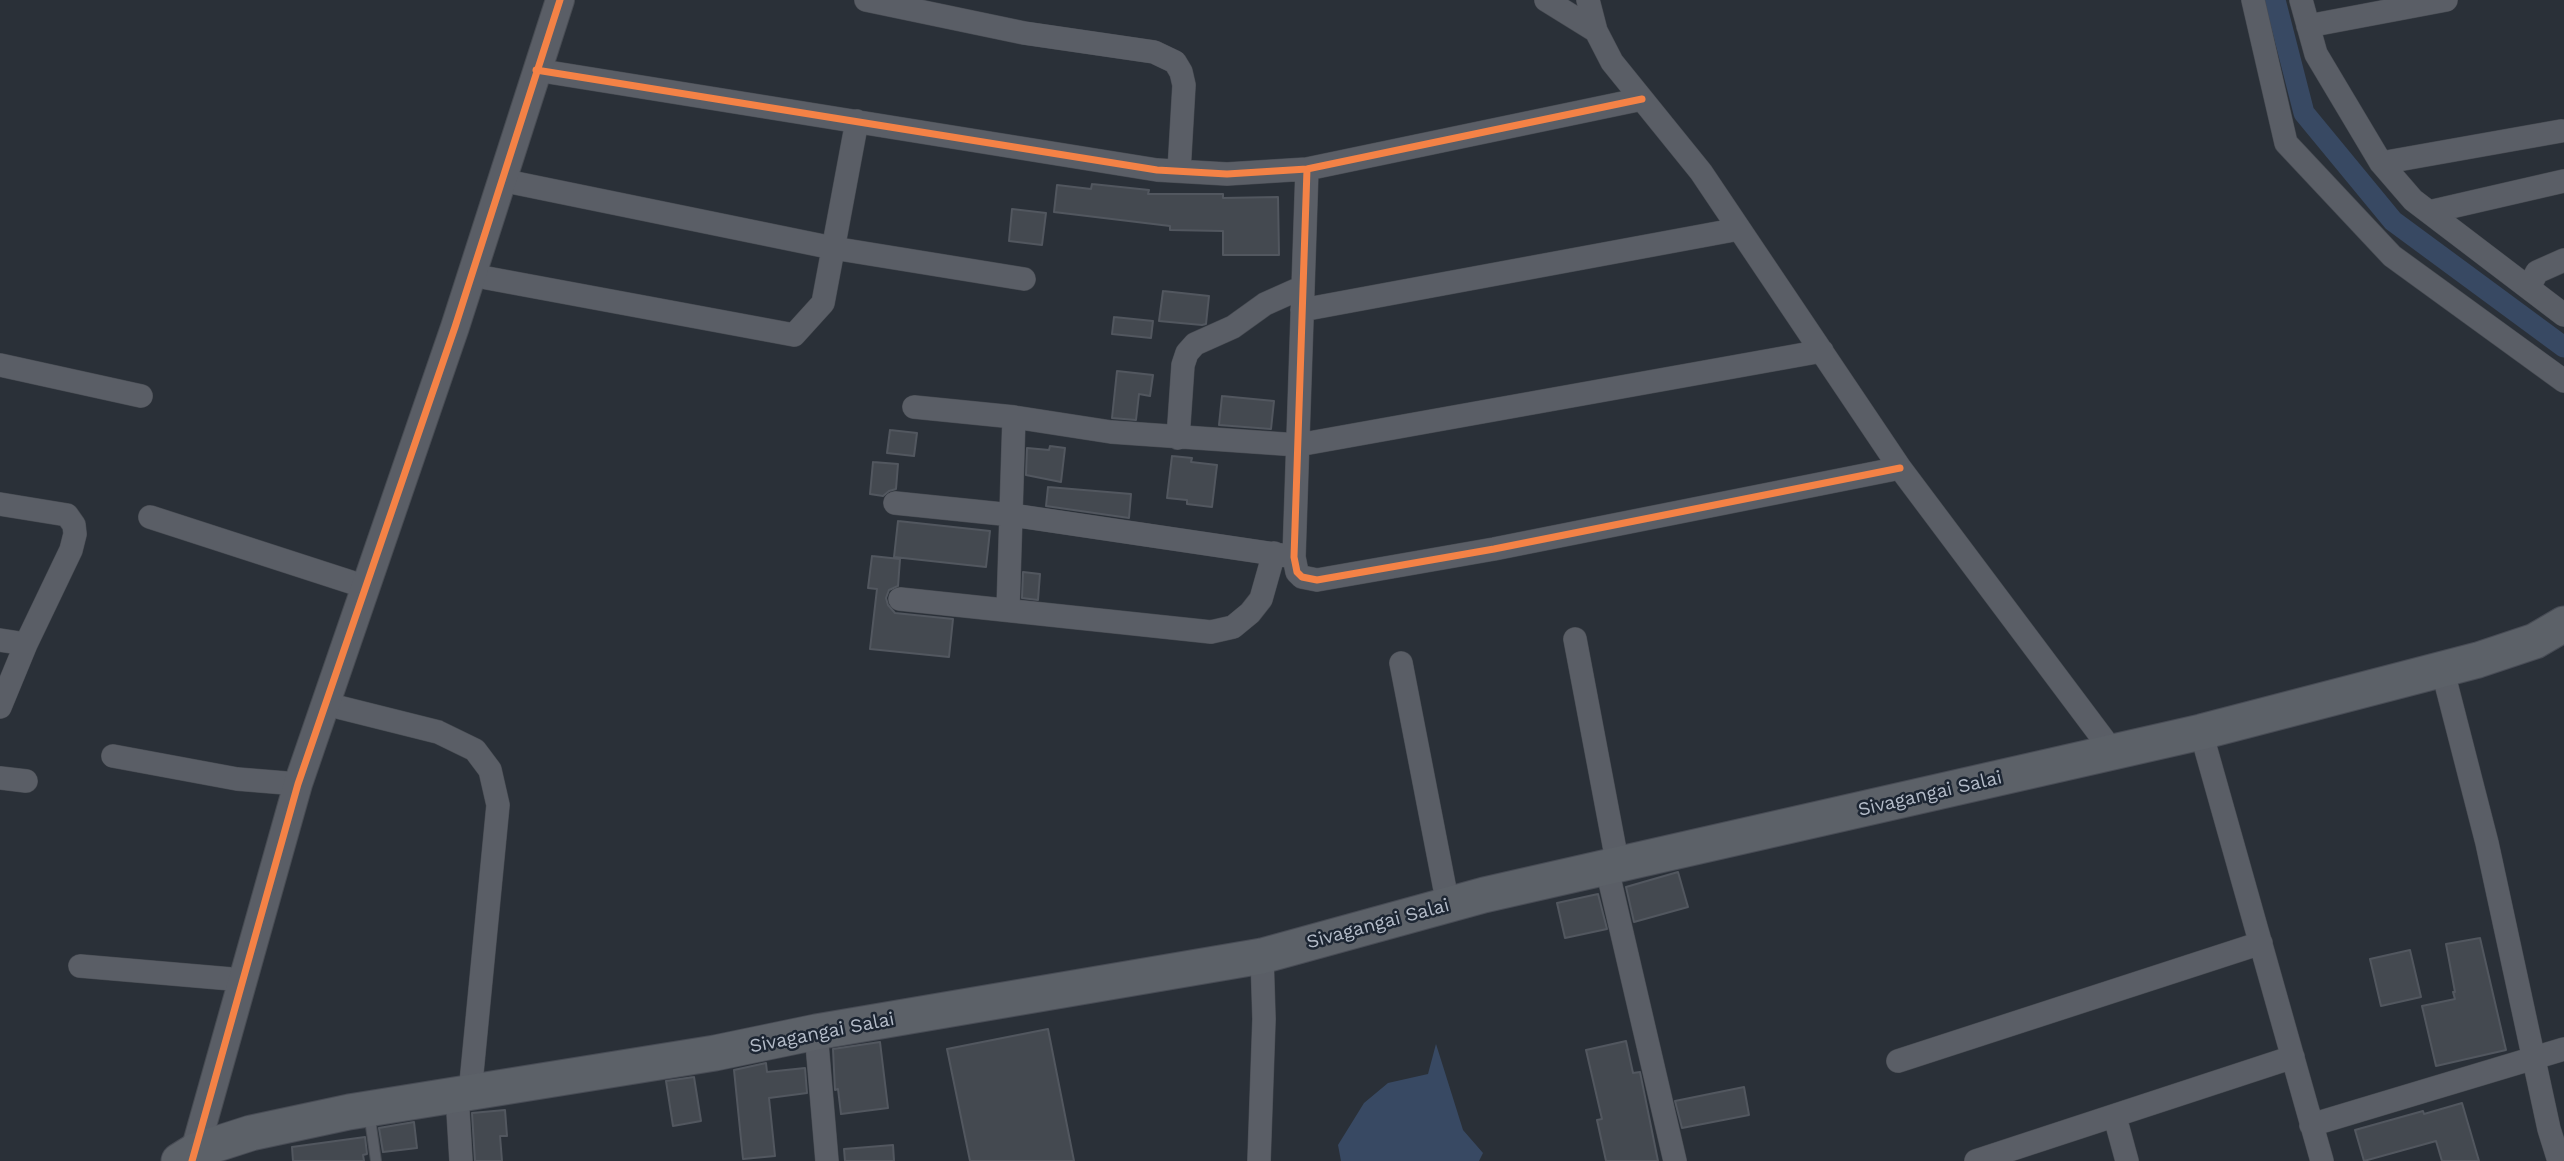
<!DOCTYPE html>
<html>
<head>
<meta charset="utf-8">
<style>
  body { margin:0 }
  canvas { display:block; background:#2a3038 }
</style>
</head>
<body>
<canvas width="2564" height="1161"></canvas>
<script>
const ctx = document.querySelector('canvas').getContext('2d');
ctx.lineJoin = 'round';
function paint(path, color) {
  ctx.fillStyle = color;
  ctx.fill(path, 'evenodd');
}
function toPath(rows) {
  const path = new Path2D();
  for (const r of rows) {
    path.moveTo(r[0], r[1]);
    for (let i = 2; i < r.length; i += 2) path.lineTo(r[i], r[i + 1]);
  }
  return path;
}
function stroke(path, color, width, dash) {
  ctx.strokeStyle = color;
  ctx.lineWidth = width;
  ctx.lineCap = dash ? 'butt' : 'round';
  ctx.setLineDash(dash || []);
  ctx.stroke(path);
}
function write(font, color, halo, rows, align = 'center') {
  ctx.font = font + ' "Work Sans",sans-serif';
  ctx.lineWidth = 5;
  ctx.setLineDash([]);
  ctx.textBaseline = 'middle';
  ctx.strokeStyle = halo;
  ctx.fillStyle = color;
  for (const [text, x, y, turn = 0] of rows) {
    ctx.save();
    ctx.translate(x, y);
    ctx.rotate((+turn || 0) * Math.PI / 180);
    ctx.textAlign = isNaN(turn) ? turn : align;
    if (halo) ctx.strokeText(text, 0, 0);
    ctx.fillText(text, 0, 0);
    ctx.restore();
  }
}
paint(toPath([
  [1436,1044,1463,1130,1483,1153,1479,1161,1341,1161,1338,1145,1364,1103,1388,1083,1428,1074]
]), '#384963');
stroke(toPath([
  [2275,0,2304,113,2393,221,2564,347]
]), '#384963', 21);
const building = toPath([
  [1092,184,1149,190,1148,194,1223,194,1223,198,1278,197,1279,255,1223,255,1223,231,1170,230,1170,226,1054,212,1057,185,1091,189,1092,184],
  [1012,209,1046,213,1042,245,1009,241,1012,209],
  [1163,291,1209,296,1206,324,1202,325,1159,321,1163,291],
  [1114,317,1153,321,1151,338,1112,334,1114,317],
  [1117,371,1153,375,1150,396,1139,394,1136,420,1112,418,1117,371],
  [1222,396,1274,401,1271,429,1219,425,1222,396],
  [890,430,917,433,914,456,887,453,890,430],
  [1050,446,1065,448,1061,482,1026,475,1027,448,1049,450,1050,446],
  [1172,456,1192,458,1191,462,1217,465,1212,507,1187,504,1187,500,1167,498,1172,456],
  [873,462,898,464,896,489,889,491,883,496,870,494,873,462],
  [1048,487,1131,494,1129,518,1046,506,1048,487],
  [898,521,990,531,986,567,894,557,898,521],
  [872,556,900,559,898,586,889,590,886,598,888,605,895,613,953,619,949,657,870,649,877,589,868,588,872,556],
  [1023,572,1040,574,1038,600,1022,598,1023,572],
  [1678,872,1688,907,1634,922,1626,887,1678,872],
  [1598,894,1607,929,1565,938,1557,903,1598,894],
  [2480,938,2506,1050,2436,1066,2422,1006,2455,999,2453,992,2455,992,2446,944,2480,938],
  [2410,950,2421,997,2381,1006,2370,959,2410,950],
  [1048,1029,1074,1161,970,1161,947,1049,1048,1029],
  [1626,1041,1633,1073,1640,1072,1658,1161,1606,1161,1597,1120,1602,1119,1586,1050,1626,1041],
  [880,1042,888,1108,841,1114,838,1089,835,1090,833,1049,880,1042],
  [766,1063,767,1072,805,1068,807,1093,769,1098,775,1156,743,1159,734,1070,766,1063],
  [694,1077,701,1121,673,1126,666,1081,694,1077],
  [1744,1087,1749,1115,1682,1128,1675,1101,1744,1087],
  [2462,1103,2479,1161,2442,1161,2436,1141,2364,1161,2355,1130,2423,1111,2424,1114,2462,1103],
  [505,1110,507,1136,500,1136,502,1161,475,1161,472,1113,505,1110],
  [414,1122,417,1148,383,1152,379,1128,414,1122],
  [365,1137,367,1154,363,1155,364,1161,293,1161,292,1147,365,1137],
  [893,1145,894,1161,845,1161,844,1149,893,1145]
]);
paint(building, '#444950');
stroke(building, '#52575f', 2);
const service = toPath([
  [369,1112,376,1161]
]);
const minor = toPath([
  [866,0,1024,33,1154,52,1175,62,1181,72,1184,85,1179,171],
  [1546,0,1596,31],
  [1588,0,1596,31,1612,62,1701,172,1900,468,2113,752],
  [2253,0,2286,143,2392,256,2564,381],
  [2301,0,2316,54,2381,163,2413,200,2564,315],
  [2308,26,2446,0],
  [536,70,1157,170,1227,174,1307,169,1642,99],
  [2381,163,2561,131],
  [1307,169,1294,557,1297,572,1302,577,1317,580,1494,549,1900,468],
  [501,180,833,248,1024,279],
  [2429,212,2564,181],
  [471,275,794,335,823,303,857,121],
  [2529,287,2537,272,2564,260],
  [1302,310,1739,229],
  [0,365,141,396],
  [914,407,1014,417,1111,432,1298,445,1822,351],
  [1178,438,1183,365,1187,353,1195,344,1233,327,1265,304,1303,287],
  [895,503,1012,515,1288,556],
  [0,504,67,515,74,525,75,534,71,550,26,644,0,640],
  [150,517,366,587],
  [900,599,1211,632,1233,627,1250,613,1261,599,1274,553],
  [1008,610,1014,417],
  [1575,639,1618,866],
  [1401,663,1448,905],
  [2442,668,2487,843,2549,1129,2559,1161],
  [326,704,438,732,475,750,490,770,498,805,470,1093],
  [0,707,26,644],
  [2201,732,2322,1161],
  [113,756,237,779,298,784],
  [0,778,26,781],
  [1607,869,1675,1161],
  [80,966,243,980],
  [816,1032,827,1161],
  [1898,1061,2261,943],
  [457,1095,461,1161],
  [2115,1117,2127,1161],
  [2311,1125,2564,1049],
  [1259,1161,1264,1019,1262,956],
  [1976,1161,2293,1057]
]);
const tertiary = toPath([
  [192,1161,298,784,455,327,560,0]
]);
const primary = toPath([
  [179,1161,195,1151,251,1133,349,1112,715,1053,816,1032,1262,956,1484,895,2201,732,2478,660,2535,641,2564,624]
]);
stroke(service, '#484c53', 12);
stroke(minor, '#484c53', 24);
stroke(tertiary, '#484c53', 30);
stroke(primary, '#484c55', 37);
stroke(service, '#5a5e66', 10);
stroke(minor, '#5a5e66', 23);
stroke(tertiary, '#5a5e66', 28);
stroke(primary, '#5c6168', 35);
stroke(toPath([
  [536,70,1157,170,1227,174,1307,169,1642,99],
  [1307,169,1294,557,1297,572,1302,577,1317,580,1494,549,1900,468],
  [192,1161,298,784,455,327,560,0]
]), '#f48246', 7);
write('19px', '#b4bcc9', '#1d2633', [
  ["Sivagangai Salai",1930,794,-13],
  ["Sivagangai Salai",1378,924,-15],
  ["Sivagangai Salai",822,1033,-11]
]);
</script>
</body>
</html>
